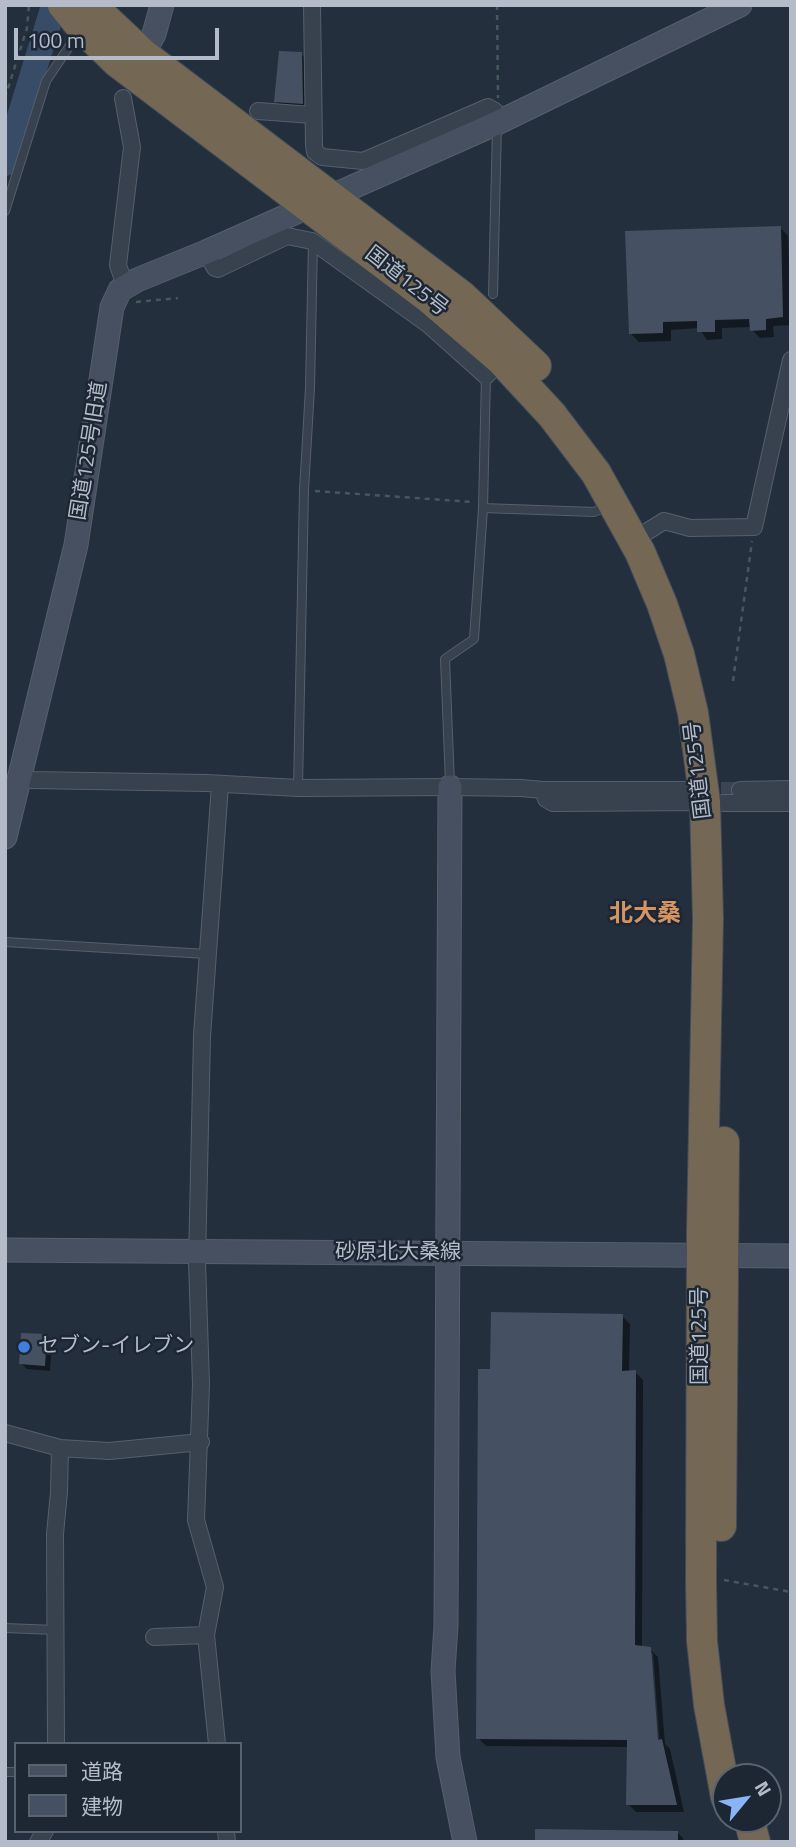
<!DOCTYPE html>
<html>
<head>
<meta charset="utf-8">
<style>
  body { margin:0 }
  #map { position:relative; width:796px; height:1847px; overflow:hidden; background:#242f3e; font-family:"Titillium Web","Noto Sans JP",sans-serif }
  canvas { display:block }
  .frame { position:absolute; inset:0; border:7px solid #b4bcc9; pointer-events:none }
  .legend { position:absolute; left:14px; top:1742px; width:228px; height:91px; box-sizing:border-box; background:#1d2633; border:2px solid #59626f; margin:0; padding:9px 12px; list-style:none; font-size:21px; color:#b4bcc9 }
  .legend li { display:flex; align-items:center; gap:14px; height:35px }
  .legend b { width:35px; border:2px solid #59626f }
  .north { position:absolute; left:712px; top:1763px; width:70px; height:70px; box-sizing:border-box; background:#1d2633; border:2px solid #59626f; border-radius:50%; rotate:60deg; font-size:19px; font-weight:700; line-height:28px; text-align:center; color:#b4bcc9 }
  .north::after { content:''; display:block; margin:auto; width:24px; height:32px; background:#8ab4f8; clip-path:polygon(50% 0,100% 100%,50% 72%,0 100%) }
  .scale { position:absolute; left:14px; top:28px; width:205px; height:32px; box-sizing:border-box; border:4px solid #b4bcc9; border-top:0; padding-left:9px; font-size:21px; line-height:24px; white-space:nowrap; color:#b4bcc9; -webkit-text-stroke:5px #1d2633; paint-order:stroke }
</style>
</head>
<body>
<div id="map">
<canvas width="796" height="1847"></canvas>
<div class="frame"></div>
<ul class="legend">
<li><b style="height:9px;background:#465061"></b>道路</li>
<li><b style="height:19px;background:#455162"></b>建物</li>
</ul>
<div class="north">N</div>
<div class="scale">100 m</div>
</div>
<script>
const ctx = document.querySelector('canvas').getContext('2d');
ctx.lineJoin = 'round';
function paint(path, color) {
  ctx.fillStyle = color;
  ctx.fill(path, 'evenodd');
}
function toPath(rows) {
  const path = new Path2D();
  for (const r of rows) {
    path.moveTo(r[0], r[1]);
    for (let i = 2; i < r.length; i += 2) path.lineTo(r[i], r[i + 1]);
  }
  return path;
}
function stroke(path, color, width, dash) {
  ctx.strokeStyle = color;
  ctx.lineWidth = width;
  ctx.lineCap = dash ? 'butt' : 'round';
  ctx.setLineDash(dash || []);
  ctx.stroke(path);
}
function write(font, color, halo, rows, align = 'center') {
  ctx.font = font + ' "Titillium Web","Noto Sans JP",sans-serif';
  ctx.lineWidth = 5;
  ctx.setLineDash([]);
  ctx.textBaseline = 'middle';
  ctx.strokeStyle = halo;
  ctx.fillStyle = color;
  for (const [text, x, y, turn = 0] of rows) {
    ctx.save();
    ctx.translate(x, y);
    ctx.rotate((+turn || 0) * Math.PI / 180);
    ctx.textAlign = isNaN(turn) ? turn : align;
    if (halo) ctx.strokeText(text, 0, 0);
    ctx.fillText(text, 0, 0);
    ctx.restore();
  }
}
paint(toPath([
  [301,54,307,60,308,109,282,107,276,101],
  [780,227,788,236,791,325,773,326,774,337,760,338,752,330,751,327,722,328,722,339,707,340,699,328,671,330,671,341,639,342,631,334],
  [622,1316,630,1324,629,1372,635,1372,643,1380,642,1648,650,1649,658,1657,665,1744,670,1749,684,1812,636,1812,628,1804,628,1747,486,1746,478,1738,492,1371],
  [649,1653,653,1653,660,1748,657,1748],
  [46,1336,52,1342,50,1371,27,1369,21,1363],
  [677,1832,683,1838,683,1842,537,1842]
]), '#0007');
stroke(toPath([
  [5,129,43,5]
]), '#394c67', 4.5);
stroke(toPath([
  [5,164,55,5]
]), '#394c67', 24);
paint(toPath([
  [279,51,302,52,303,104,274,102],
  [781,226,783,317,766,319,766,330,750,331,749,319,715,320,715,332,697,332,697,321,663,322,663,333,629,334,625,231],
  [491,1312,623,1314,622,1371,636,1370,635,1645,651,1647,658,1740,662,1739,677,1805,626,1805,627,1740,476,1739,478,1369,490,1369],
  [21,1333,47,1334,45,1366,19,1364],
  [535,1829,678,1831,678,1842,535,1842]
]), '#455162');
stroke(toPath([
  [697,790,740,790]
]), '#3a4453', 16, [16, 8]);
const lane = toPath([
  [5,211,46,81,79,32],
  [493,294,497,126],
  [483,508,594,512,608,506],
  [450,784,445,659,474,639,483,508,486,376],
  [298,788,304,490,310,388,313,242],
  [5,942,207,954],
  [5,1628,55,1630],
  [5,1772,16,1772]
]);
const street = toPath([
  [312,5,314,145,315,152,322,157,363,161,488,107,495,111,497,123],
  [123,98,132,147,118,265,125,286],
  [258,111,313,115],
  [206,252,215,268,218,269,287,236,312,241,429,325,486,376,501,360],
  [648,531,664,521,690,528,754,527,791,360],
  [20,777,32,780,206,783,298,788,450,787,521,788,543,790,685,790],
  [543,790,546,799,553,803,705,802],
  [740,790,791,789],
  [723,803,791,803],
  [5,1433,60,1448,109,1451,201,1442],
  [154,1637,206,1635],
  [56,1744,55,1534,59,1492,60,1448],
  [217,1744,206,1635,215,1587,196,1520,201,1384,197,1262,202,1036,220,785],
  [226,1831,227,1842],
  [38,1842,45,1831]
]);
const secondary = toPath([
  [143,54,154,34,162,5],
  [450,787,446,1626,443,1671,448,1757,465,1842],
  [5,837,76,545,112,307,120,290,137,280,206,252,497,123,740,5],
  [5,1250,791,1256]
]);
const highway = toPath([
  [63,5,82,28,117,62,430,299,501,360,552,415,596,473,640,552,662,604,679,654,693,713,705,802,708,919,702,1231,701,1581,702,1641,709,1705,726,1797],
  [91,5,143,54,462,296,536,366],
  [721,1526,724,1142],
  [749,1819,755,1842]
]);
stroke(lane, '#565f6c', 10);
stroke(street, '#565f6c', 18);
stroke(secondary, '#565f6c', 25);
stroke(highway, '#434c59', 32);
stroke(toPath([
  [497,5,498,98],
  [5,98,27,28,29,5],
  [136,302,178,298],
  [315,491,473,502],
  [733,681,752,541],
  [724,1580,791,1592]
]), '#44595c', 2.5, [5, 5]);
stroke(lane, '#38414e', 8);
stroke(street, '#38414e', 16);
stroke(secondary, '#465061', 23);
stroke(highway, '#746855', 30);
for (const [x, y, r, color] of [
  [24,1347,7,"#3f7fe0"]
]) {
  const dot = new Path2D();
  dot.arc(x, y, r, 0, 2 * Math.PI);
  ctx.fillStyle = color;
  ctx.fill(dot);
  stroke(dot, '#1d2633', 2.5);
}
write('21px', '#b4bcc9', '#1d2633', [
  ["国道125号",406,282,38],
  ["国道125号旧道",90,451,-81],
  ["国道125号",699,770,-97],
  ["砂原北大桑線",398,1253],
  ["国道125号",701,1336,-90]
]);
write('21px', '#b4bcc9', '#1d2633', [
  ["セブン-イレブン",38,1347]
], 'left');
write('bold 24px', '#d59563', '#1d2633', [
  ["北大桑",645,915]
]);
</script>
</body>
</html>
